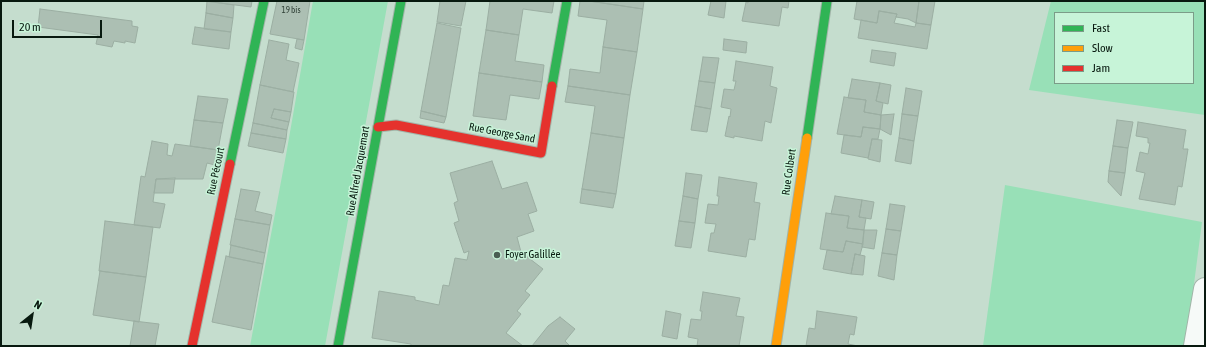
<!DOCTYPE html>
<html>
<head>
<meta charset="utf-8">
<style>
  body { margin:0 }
  #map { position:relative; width:1206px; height:347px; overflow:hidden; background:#c5ddce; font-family:"Asap Condensed",sans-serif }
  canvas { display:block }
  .frame { position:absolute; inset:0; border:2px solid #08190f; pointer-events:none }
  .legend { position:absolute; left:1054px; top:12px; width:140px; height:72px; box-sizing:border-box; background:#c7f4d8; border:1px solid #7b9c88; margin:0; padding:5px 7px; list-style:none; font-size:12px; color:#08190f }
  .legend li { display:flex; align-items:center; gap:8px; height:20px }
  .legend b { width:20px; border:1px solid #7b9c88 }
  .north { position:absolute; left:12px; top:295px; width:40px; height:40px; -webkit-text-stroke:3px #c7f4d8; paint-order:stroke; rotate:30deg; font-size:11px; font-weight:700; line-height:16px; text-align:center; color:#08190f }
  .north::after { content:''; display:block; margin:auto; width:14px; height:18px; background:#08190f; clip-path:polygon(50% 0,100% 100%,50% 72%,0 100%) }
  .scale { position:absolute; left:12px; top:20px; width:90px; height:18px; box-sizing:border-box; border:2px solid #08190f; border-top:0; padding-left:5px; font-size:12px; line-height:14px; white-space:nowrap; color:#08190f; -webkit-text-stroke:3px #c7f4d8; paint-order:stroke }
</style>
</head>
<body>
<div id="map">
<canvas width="1206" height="347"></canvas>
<div class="frame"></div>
<ul class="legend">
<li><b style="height:5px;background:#30b455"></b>Fast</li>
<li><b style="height:5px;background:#ff9f0a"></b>Slow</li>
<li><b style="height:5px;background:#e5322d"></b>Jam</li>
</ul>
<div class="north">N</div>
<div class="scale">20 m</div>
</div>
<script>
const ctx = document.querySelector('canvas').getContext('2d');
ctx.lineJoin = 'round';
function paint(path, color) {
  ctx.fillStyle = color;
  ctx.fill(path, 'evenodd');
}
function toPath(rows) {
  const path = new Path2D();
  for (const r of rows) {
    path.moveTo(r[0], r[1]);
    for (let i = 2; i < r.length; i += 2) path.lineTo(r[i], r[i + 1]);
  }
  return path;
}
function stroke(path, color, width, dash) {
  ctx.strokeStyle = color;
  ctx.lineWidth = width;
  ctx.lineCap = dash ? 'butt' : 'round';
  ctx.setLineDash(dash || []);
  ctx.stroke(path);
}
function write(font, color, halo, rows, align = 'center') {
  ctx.font = font + ' "Asap Condensed",sans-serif';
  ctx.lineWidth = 3;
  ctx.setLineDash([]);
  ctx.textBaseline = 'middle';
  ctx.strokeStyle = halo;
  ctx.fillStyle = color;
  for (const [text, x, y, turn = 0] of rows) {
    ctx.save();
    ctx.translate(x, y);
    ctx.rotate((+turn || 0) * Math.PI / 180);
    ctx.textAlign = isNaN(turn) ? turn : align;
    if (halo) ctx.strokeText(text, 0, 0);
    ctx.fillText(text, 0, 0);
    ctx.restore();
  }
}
paint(toPath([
  [313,1,388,1,325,346,250,346,286,155],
  [1051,1,1205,1,1205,115,1029,90],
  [1055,13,1193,13,1193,83,1055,83],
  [1005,185,1202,222,1186,346,983,346]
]), '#98e0b7');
const building = toPath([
  [204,1,252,1,251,7,204,1],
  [207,1,234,5,233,18,206,13,207,1],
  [277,1,310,1,304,40,270,34,277,1],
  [440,1,466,1,461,26,437,22,440,1],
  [490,1,554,1,552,13,523,9,519,35,486,30,490,1],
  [580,1,589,1,643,9,637,52,603,47,607,20,578,16,580,1],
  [589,1,644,1,643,9,589,1],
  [711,1,726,1,724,18,708,15,711,1],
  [748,1,789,1,788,8,782,7,779,26,742,21,746,2,748,3,748,1],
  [857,1,919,1,916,23,908,19,896,17,897,14,879,11,877,23,854,19,857,1],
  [919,1,935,1,931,25,916,23,919,1],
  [40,9,132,21,132,26,138,27,135,43,125,41,125,43,114,41,112,47,96,44,98,35,38,27,40,9],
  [879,11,897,14,894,23,915,27,916,23,931,25,927,49,858,38,861,20,877,23,879,11],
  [206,13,233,18,231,32,204,29,206,13],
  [437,23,461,28,446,117,421,111,437,23],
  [195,27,231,32,229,49,192,44,195,27],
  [486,30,519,35,515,61,544,65,542,82,479,73,486,30],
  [297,39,304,40,302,50,295,48,297,39],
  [724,39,747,42,746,53,723,50,724,39],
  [269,40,289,44,286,60,299,63,293,92,260,85,269,40],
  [603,47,637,52,630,95,568,86,570,69,600,73,603,47],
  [872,50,896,53,894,66,870,62,872,50],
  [703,57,719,58,715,83,699,81,703,57],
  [736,61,773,67,770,86,777,88,771,123,765,121,762,141,734,136,734,138,725,136,729,116,730,117,731,109,721,107,724,89,734,90,736,81,733,81,736,61],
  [479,73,542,82,539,99,510,95,506,120,473,116,479,73],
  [852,79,880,83,876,101,883,103,881,115,864,112,866,100,848,98,852,79],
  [699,81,715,83,711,109,695,106,699,81],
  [880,83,891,85,888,104,876,101,880,83],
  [260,85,294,92,291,112,274,109,271,118,289,122,287,130,253,123,260,85],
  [568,86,630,95,624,138,591,133,595,106,565,102,568,86],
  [906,88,922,91,918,116,902,114,906,88],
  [198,96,228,99,223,123,194,120,198,96],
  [844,97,866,100,864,112,881,115,880,129,863,127,861,137,837,134,844,97],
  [695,106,711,109,707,132,691,130,695,106],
  [274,109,291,112,289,122,271,118,274,109],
  [421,111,446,117,444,123,420,118,421,111],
  [894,114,891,135,880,129,881,115,894,114],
  [902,114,918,116,914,141,899,138,902,114],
  [194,120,223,123,218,150,190,146,194,120],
  [1117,120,1133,122,1128,148,1113,146,1117,120],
  [1138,122,1186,130,1183,149,1188,149,1182,187,1178,186,1175,205,1139,199,1145,173,1136,171,1140,152,1148,154,1150,143,1148,143,1148,138,1136,136,1138,122],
  [253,123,287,130,286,139,251,133,253,123],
  [863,127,880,129,878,139,872,139,868,158,841,153,844,135,861,137,863,127],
  [251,133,286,139,283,153,248,146,251,133],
  [591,133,624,138,616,194,582,189,591,133],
  [899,138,914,141,911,164,895,161,899,138],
  [872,139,882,140,880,162,868,159,872,139],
  [152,141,168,144,167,155,172,156,175,144,218,150,215,165,207,163,203,179,156,179,153,202,165,204,160,228,134,225,141,176,145,177,152,141],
  [1113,146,1128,148,1125,173,1109,171,1113,146],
  [492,161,502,189,527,182,537,211,528,214,534,231,517,237,521,252,543,269,525,291,530,295,517,311,521,314,506,333,523,346,411,346,411,344,372,338,379,291,415,297,415,300,439,305,443,285,449,286,455,258,467,260,469,251,464,253,454,223,459,221,454,203,458,201,450,173,492,161],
  [1109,171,1125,173,1121,196,1108,182,1109,171],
  [686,173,702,175,698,199,683,196,686,173],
  [719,177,757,183,754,202,760,203,755,240,749,239,746,257,708,251,711,233,714,233,716,224,705,223,708,204,718,205,719,196,717,196,719,177],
  [175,178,173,193,154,193,156,179,175,178],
  [241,189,260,192,255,211,272,215,270,225,235,219,241,189],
  [582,189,616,194,613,208,580,203,582,189],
  [683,196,698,199,695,223,679,221,683,196],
  [835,196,862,200,859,217,866,218,864,230,847,228,849,216,831,214,835,196],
  [862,200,874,202,871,219,859,217,862,200],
  [890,204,905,206,901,231,886,229,890,204],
  [826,213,849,216,847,228,864,230,863,244,846,241,843,252,820,249,826,213],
  [235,219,270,225,265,253,230,245,235,219],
  [105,221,153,227,146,277,99,271,105,221],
  [679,221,695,223,691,248,675,246,679,221],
  [886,229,901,231,897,255,882,253,886,229],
  [864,230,877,230,874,249,862,247,864,230],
  [846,241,863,244,860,255,855,254,851,274,823,269,827,250,843,252,846,241],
  [231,245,265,253,263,264,229,257,231,245],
  [882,253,897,255,894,280,878,276,882,253],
  [855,254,865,256,863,275,851,274,855,254],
  [226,256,263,264,251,330,212,322,226,256],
  [100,271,146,277,139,322,93,315,100,271],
  [703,292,740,298,736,316,744,317,739,346,697,346,698,339,688,337,691,319,701,320,702,311,700,311,703,292],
  [666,311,681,314,677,339,662,336,666,311],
  [817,311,857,317,854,335,850,334,848,344,858,346,806,346,809,328,815,329,817,311],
  [560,317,575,329,565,341,570,346,532,346,548,326,560,317],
  [134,321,159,324,155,346,130,346,134,321]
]);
paint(building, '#acbfb3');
stroke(building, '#9baea2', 1);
const street = toPath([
  [1195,346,1205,289]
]);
const fast = toPath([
  [552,86,567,1],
  [807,138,827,1],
  [230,164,264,1],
  [338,346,401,1]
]);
const slow = toPath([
  [776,346,807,138]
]);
const jam = toPath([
  [378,127,396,125,541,153,552,86],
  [192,346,230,164]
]);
stroke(street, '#a1b4a8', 24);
stroke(fast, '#a1b4a8', 11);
stroke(slow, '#a1b4a8', 11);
stroke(jam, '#a1b4a8', 11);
stroke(street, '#f6faf8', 22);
stroke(fast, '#30b455', 9);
stroke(slow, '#ff9f0a', 9);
stroke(jam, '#e5322d', 9);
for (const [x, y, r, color] of [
  [497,255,4,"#4a5e52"]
]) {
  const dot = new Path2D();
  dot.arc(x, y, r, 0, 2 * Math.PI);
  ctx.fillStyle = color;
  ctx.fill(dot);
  stroke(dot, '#c7f4d8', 1.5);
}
write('9px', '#314238', null, [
  ["19 bis",291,10]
]);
write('11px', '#08190f', '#c7f4d8', [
  ["Rue George Sand",502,133,11],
  ["Rue Pécourt",216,171,-78],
  ["Rue Alfred Jacquemart",358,171,-80],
  ["Rue Colbert",789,172,-82]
]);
write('11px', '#08190f', '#c7f4d8', [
  ["Foyer Galillée",505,255]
], 'left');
</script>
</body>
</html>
